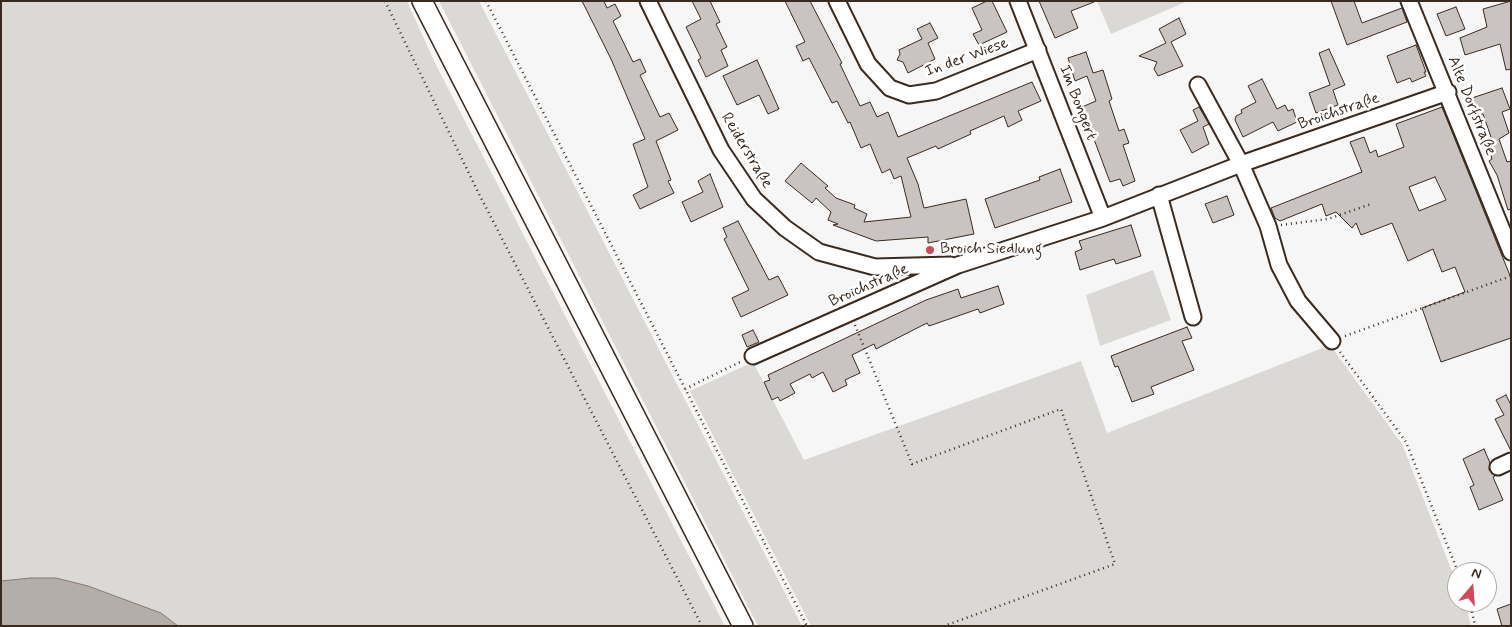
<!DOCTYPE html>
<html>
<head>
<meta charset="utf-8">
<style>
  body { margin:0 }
  #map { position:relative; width:1512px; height:627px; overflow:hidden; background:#f7f6f6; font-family:Mynerve,sans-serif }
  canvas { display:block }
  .frame { position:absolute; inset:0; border:2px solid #3b2a1e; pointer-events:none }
  .north { position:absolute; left:1447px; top:562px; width:50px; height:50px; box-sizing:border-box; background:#fff; border:1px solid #b1aaa5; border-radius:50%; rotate:18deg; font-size:14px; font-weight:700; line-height:20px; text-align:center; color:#3b2a1e }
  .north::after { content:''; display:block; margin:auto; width:18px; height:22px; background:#d1495b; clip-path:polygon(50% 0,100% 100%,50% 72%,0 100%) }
</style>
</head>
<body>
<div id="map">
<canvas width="1512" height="627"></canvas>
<div class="frame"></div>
<div class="north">N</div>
</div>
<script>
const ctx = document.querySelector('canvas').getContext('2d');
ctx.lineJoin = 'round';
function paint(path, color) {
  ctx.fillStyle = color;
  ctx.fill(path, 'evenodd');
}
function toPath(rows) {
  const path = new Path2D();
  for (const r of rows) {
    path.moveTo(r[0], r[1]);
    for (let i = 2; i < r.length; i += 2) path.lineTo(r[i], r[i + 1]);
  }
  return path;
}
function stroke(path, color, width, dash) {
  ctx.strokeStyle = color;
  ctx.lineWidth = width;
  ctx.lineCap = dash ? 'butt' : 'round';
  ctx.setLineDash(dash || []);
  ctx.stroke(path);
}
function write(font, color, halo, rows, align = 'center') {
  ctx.font = font + ' Mynerve,sans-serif';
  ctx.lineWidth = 5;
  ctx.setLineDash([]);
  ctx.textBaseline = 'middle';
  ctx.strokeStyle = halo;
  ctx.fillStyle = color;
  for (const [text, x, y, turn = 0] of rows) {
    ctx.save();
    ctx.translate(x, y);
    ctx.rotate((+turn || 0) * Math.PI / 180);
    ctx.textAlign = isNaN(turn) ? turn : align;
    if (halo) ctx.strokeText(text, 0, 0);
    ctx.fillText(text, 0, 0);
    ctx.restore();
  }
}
paint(toPath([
  [1,1,407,1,435,63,725,626,178,626,161,613,88,586,1,581],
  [439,1,479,1,802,626,758,626],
  [1097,1,1188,1,1111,34],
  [1153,270,1171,320,1100,346,1086,295],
  [1330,345,1402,444,1457,584,1457,602,1465,602,1471,626,811,626,690,391,753,362,804,460,1081,361,1107,433]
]), '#dbd9d6');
const water = toPath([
  [31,578,56,578,88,586,161,613,178,626,1,626,1,581,31,578]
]);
paint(water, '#b4aeaa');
stroke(water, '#847972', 1);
const building = toPath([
  [582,1,604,1,607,8,615,4,621,16,613,21,633,62,640,59,646,72,640,75,660,117,669,113,678,130,656,141,671,180,668,181,674,193,640,209,633,195,648,187,633,144,645,139,611,59,582,1],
  [692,1,710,1,720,22,716,24,727,47,721,50,728,66,706,77,698,60,701,58,686,27,701,19,692,1],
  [785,1,810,1,842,63,840,64,860,106,870,102,877,117,888,112,898,137,1032,82,1041,101,1018,111,1022,120,1008,127,1004,116,970,131,971,134,938,149,936,146,907,158,918,184,924,208,966,199,974,234,928,243,928,237,876,241,833,225,838,224,828,220,831,212,816,198,812,203,785,181,801,163,828,186,825,188,836,198,855,205,854,208,867,214,864,222,911,217,901,176,894,179,890,169,882,173,870,144,861,148,850,122,848,123,837,101,832,103,809,58,803,61,796,46,805,42,785,1],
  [987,1,992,1,1007,32,979,45,973,34,982,30,972,8,987,1],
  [1039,1,1094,1,1094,2,1071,11,1078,28,1055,38,1039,1],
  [1331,1,1354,1,1362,23,1402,8,1407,22,1347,45,1331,1],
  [1511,1,1511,69,1506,70,1500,44,1465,55,1460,38,1487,27,1483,9,1511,1],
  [1456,7,1465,29,1446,36,1437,14,1456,7],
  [1179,18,1186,34,1171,42,1183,66,1158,76,1154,69,1157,62,1139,56,1166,43,1159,29,1179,18],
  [930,23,938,38,928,43,935,59,908,73,903,62,897,60,900,54,899,50,922,39,917,29,930,23],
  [1416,45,1426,72,1424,72,1426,76,1412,82,1410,78,1397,83,1387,56,1416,45],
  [1329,49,1345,85,1333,90,1338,105,1316,113,1309,93,1330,85,1319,53,1329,49],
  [1086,52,1093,73,1103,70,1112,99,1109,101,1119,131,1124,129,1129,143,1123,145,1135,181,1123,186,1120,179,1110,182,1082,107,1096,101,1087,76,1075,81,1068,58,1086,52],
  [757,60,779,109,768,114,759,95,737,105,723,76,757,60],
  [1262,79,1277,109,1285,105,1288,111,1293,109,1297,122,1278,131,1273,122,1243,137,1235,120,1236,116,1242,113,1241,110,1256,102,1248,86,1262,79],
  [1502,88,1510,109,1502,112,1509,133,1499,139,1507,162,1511,161,1511,209,1508,210,1497,175,1489,161,1492,159,1486,142,1492,140,1483,114,1476,116,1469,99,1502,88],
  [1199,107,1209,124,1203,127,1209,144,1192,153,1180,130,1198,121,1193,110,1199,107],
  [1442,107,1511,278,1511,338,1441,362,1422,308,1465,292,1455,267,1442,272,1433,249,1408,261,1392,223,1361,235,1356,223,1352,228,1336,212,1326,216,1322,204,1280,221,1275,218,1271,208,1362,172,1350,142,1364,137,1370,153,1376,150,1378,157,1404,147,1396,124,1442,107],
  [1435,177,1446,200,1419,211,1409,187,1435,177],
  [1060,169,1072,202,995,228,985,199,1040,180,1039,177,1060,169],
  [710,174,723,207,691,222,682,202,703,192,698,181,710,174],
  [1227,196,1234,215,1213,223,1205,204,1227,196],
  [738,221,769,280,778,276,788,295,741,317,732,298,749,290,724,239,727,237,723,228,738,221],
  [1131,225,1141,256,1116,264,1114,259,1080,270,1075,252,1082,249,1079,241,1131,225],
  [998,286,1004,304,980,313,978,309,929,326,927,323,876,349,874,344,852,355,860,373,845,380,847,385,833,392,823,372,812,378,810,374,790,384,795,393,780,401,778,397,772,400,764,382,770,380,768,375,926,300,958,289,961,298,998,286],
  [1187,327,1192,338,1182,341,1194,370,1151,387,1154,394,1132,402,1118,366,1115,367,1111,356,1187,327],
  [753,330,759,342,747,347,742,335,753,330],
  [1506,395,1511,405,1511,451,1495,419,1504,415,1496,400,1506,395],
  [1484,449,1490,463,1489,470,1495,476,1493,477,1503,500,1479,510,1470,487,1474,485,1463,459,1484,449],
  [1511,604,1511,626,1502,626,1497,609,1511,604]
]);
paint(building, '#c9c3c1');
stroke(building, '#3b2a1e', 1);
const minor = toPath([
  [648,1,721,150,754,199,785,228,819,252,875,267,951,265],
  [837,1,868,64,890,88,909,95,936,91,1038,50],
  [1018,1,1103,218],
  [1409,1,1511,252],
  [1198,85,1241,164,1268,226,1279,265,1298,301,1332,341],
  [1159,195,1193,317],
  [753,356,958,265,1103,218,1241,164,1448,92],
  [1498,467,1511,461]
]);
const major = toPath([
  [422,1,743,626]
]);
stroke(minor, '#3b2a1e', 19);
stroke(major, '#3b2a1e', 22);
stroke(toPath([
  [385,1,479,194,702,626],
  [486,1,807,626],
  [1281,225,1328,219,1371,204],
  [855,325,912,464,1061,409,1115,564,944,626],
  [1345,336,1511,276],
  [1340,352,1406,442,1458,572],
  [685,389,740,362],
  [1470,602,1475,626]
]), '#3b2a1e', 2.5, [1, 4]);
stroke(minor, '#fff', 15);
stroke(major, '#fff', 19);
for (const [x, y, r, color] of [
  [930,250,5,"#d1495b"]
]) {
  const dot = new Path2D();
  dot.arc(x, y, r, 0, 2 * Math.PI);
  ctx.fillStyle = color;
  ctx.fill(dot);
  stroke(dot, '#fff', 2);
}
write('16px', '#3b2a1e', '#fff', [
  ["In der Wiese",967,58,-20],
  ["Im Bongert",1077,103,69],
  ["Alte Dorfstraße",1471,106,68],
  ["Broichstraße",1339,112,-19],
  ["Reiderstraße",746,151,59],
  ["Broichstraße",869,286,-24]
]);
write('16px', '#3b2a1e', '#fff', [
  ["Broich Siedlung",940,250]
], 'left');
</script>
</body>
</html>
